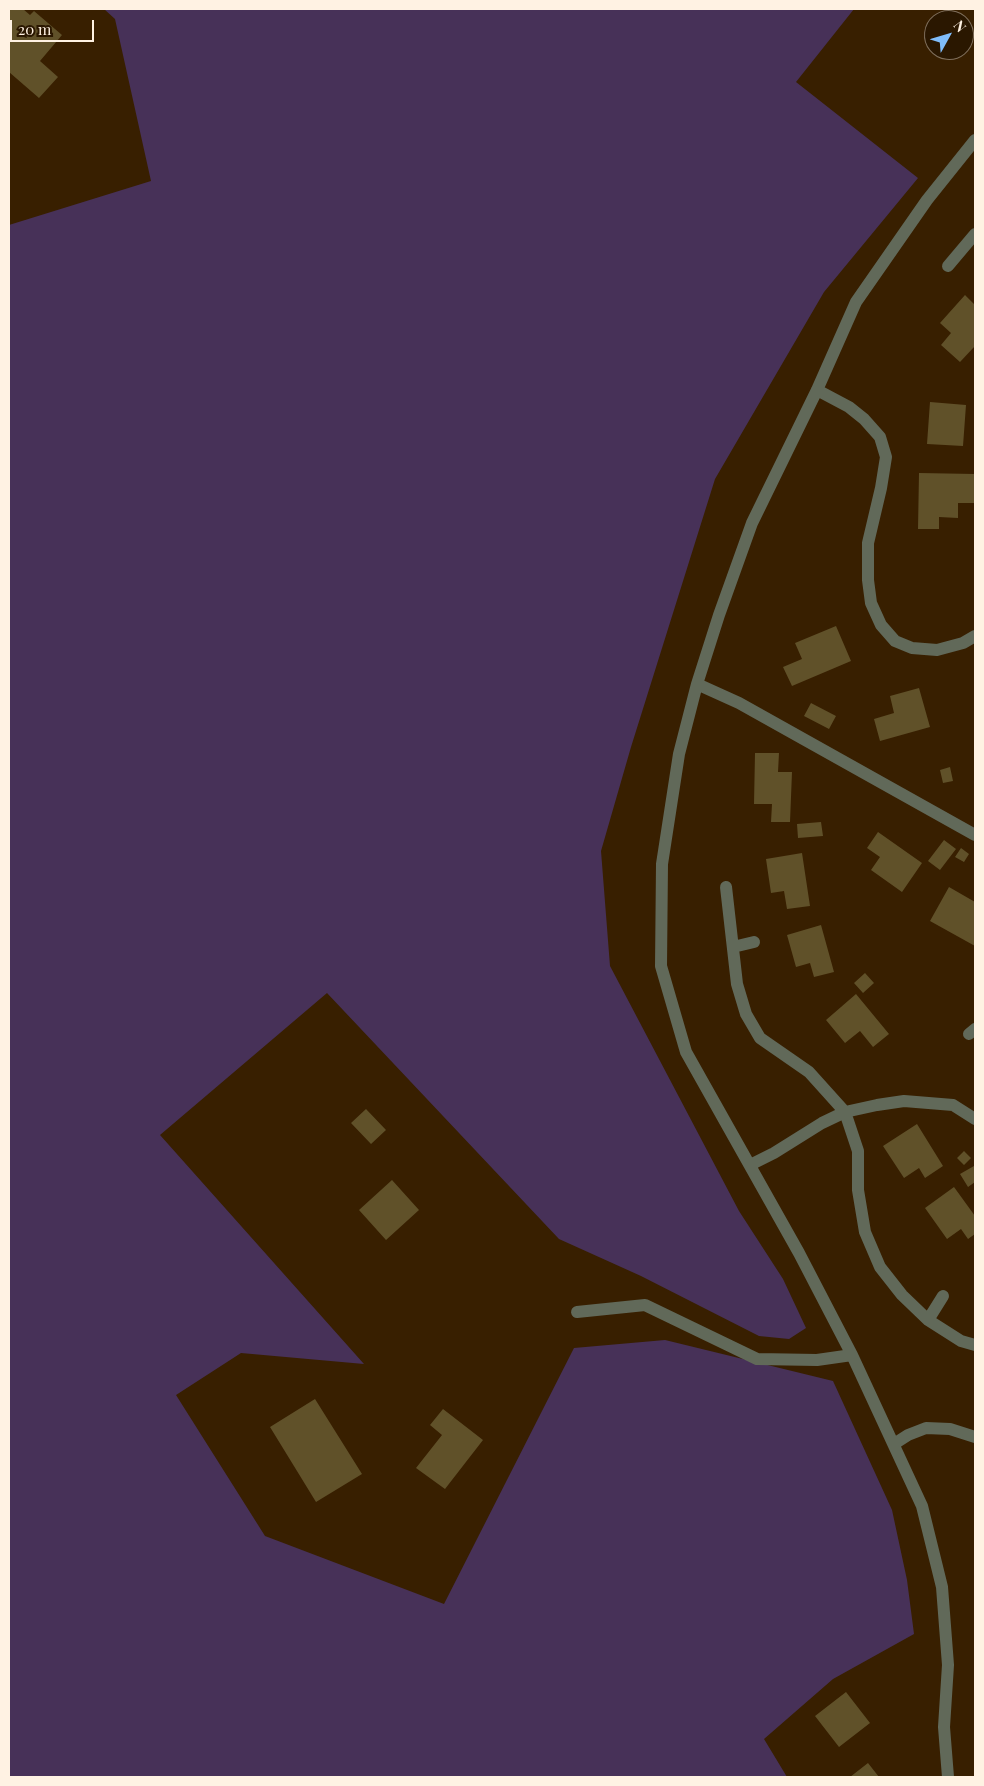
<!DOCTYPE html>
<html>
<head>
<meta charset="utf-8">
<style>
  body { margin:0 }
  #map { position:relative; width:984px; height:1786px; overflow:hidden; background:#381f00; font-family:"Playfair Display",serif }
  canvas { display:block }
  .frame { position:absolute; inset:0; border:10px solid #fff2e3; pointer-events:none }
  .north { position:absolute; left:924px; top:10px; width:50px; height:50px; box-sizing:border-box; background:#2a1700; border:1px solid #7f6f5b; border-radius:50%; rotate:51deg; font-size:14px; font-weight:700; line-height:20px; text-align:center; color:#fff2e3 }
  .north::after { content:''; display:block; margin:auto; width:18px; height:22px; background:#80bdfa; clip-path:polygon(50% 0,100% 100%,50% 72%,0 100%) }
  .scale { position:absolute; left:10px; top:20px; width:84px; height:22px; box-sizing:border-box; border:2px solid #fff2e3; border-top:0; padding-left:6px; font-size:15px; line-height:18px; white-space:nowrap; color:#fff2e3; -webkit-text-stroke:4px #2a1700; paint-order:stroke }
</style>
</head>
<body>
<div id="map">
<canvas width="984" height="1786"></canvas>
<div class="frame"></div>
<div class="north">N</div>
<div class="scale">20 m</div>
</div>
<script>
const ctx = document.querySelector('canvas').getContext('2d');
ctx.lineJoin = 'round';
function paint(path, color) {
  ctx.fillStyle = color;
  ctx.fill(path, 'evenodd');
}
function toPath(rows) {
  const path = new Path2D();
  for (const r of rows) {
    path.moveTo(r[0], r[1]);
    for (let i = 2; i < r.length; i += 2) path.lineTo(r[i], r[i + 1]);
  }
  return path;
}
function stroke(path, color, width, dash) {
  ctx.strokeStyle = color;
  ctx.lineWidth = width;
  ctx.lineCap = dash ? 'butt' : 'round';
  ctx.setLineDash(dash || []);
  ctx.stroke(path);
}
paint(toPath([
  [104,9,854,9,796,82,918,178,824,292,715,479,631,747,601,851,610,966,739,1211,783,1279,806,1328,789,1339,759,1336,641,1276,559,1239,327,993,160,1135,364,1364,241,1353,176,1395,265,1536,444,1604,574,1348,665,1340,833,1381,892,1510,907,1580,914,1634,833,1679,764,1739,787,1777,9,1777,9,225,151,181,115,19]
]), '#473158');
paint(toPath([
  [9,9,23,9,30,15,34,11,62,35,40,61,58,77,39,98,9,72],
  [965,295,975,305,975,346,960,362,941,345,951,333,940,323],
  [930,402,966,405,963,446,927,444],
  [919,473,975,474,975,503,958,503,958,518,939,517,939,529,918,529],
  [836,626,851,661,792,686,783,667,802,659,795,643],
  [919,688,930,727,880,741,874,719,894,713,890,696],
  [811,703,836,716,829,729,804,716],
  [755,753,779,753,778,772,792,772,790,822,771,822,772,804,754,804],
  [950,767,953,781,943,783,940,770],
  [821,822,823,836,798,838,797,824],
  [878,832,922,863,902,892,871,870,880,857,867,848],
  [944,840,956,849,940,870,928,861],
  [961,848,969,854,964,862,955,857],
  [802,853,810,906,787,909,784,891,771,893,766,859],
  [949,887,975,902,975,946,930,921],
  [821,925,834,972,814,977,810,963,796,967,787,935],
  [865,973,874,983,863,993,854,983],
  [856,994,889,1034,873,1047,860,1031,845,1043,826,1020],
  [366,1109,386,1130,371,1144,351,1123],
  [917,1124,943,1166,925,1178,919,1168,904,1178,883,1146],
  [964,1151,971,1158,964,1165,957,1158],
  [974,1166,975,1182,968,1187,960,1174],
  [392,1180,419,1210,386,1240,359,1210],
  [954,1187,975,1216,975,1234,968,1239,961,1229,947,1239,925,1208],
  [315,1399,362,1474,316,1502,270,1427],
  [443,1409,483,1440,445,1489,416,1468,442,1435,430,1425],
  [846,1692,870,1723,839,1747,815,1716],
  [868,1763,879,1777,850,1777]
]), '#605129');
stroke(toPath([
  [948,266,975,234],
  [817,390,849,407,864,419,880,437,886,457,881,488,868,543,868,580,871,603,881,625,895,641,912,648,937,650,963,643,975,636],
  [697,684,739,703,975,835],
  [726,887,737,984,746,1014,760,1038,809,1072,845,1112,858,1151,858,1190,865,1232,880,1267,902,1295,928,1320,961,1341,975,1345],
  [733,947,754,942],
  [969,1034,975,1029],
  [750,1165,774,1153,822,1123,845,1112,877,1105,904,1101,953,1105,975,1119],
  [577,1312,645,1305,757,1359,817,1360,852,1355],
  [928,1320,943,1296],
  [894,1444,908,1435,926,1428,950,1429,975,1437],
  [948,1777,944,1727,948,1665,942,1587,922,1506,852,1355,799,1253,686,1052,661,966,662,864,679,754,697,684,719,615,752,523,817,390,856,302,927,200,975,140]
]), '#616959', 12);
</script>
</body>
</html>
